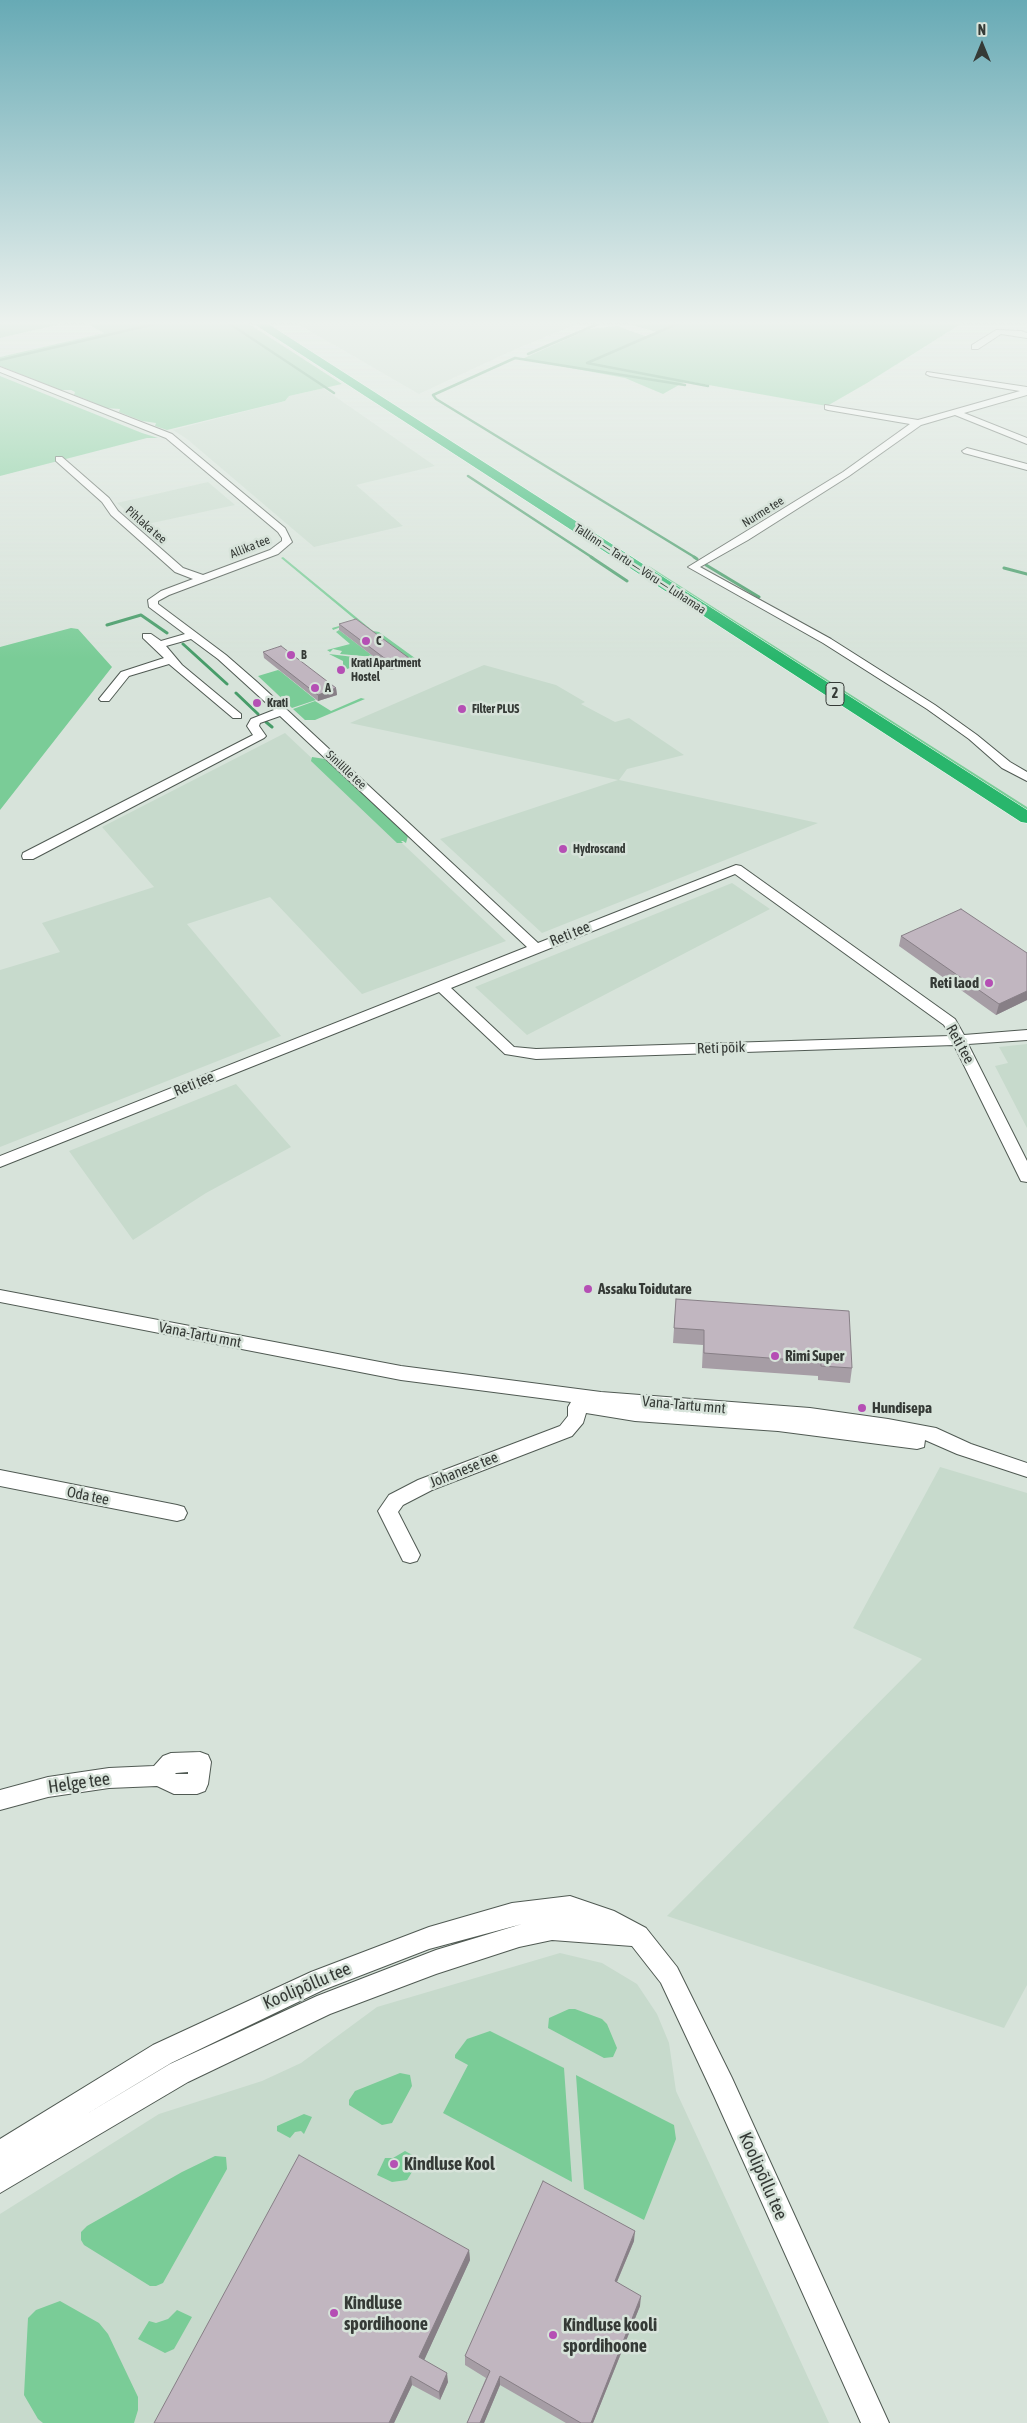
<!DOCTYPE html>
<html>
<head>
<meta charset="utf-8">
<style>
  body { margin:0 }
  #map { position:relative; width:1027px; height:2423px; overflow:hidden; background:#d7e3da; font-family:"Asap Condensed",sans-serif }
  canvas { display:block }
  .north { position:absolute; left:957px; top:20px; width:50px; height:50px; -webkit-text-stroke:4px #d7e3da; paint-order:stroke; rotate:0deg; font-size:14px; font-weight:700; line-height:20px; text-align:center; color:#353a36 }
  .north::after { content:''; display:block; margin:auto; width:18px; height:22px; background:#353a36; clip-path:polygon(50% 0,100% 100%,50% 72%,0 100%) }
</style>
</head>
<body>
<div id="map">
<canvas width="1027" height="2423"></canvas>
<div class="north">N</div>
</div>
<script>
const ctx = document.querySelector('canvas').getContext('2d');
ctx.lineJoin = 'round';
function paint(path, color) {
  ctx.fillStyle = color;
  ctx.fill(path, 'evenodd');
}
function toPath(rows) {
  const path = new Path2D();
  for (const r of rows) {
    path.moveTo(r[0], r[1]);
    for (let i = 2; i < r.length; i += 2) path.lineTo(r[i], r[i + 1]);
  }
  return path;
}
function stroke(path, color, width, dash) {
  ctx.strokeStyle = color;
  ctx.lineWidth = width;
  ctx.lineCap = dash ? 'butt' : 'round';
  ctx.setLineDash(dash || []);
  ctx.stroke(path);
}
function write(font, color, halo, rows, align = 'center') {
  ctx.font = font + ' "Asap Condensed",sans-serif';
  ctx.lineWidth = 5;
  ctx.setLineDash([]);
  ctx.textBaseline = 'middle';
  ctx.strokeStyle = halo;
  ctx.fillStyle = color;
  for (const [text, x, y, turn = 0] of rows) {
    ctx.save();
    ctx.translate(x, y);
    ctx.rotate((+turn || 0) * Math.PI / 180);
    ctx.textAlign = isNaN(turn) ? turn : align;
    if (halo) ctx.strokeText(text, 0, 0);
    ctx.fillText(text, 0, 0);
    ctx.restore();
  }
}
paint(toPath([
  [291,320,572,320,577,324,509,352,419,394],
  [323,388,435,466,356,485,403,526,314,547,187,439,173,430,285,401,289,396],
  [208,482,235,505,143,525,117,503],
  [484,665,556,685,585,702,581,704,615,722,629,718,684,755,627,769,619,780,818,823,542,933,440,839,618,780,350,723],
  [285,733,506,941,362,994,270,897,187,924,281,1036,0,1147,0,970,60,952,42,923,154,887,102,827],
  [732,883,770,909,527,1035,475,987],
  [1027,1044,1027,1128,995,1066,1008,1063,999,1047],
  [236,1084,291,1147,206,1193,133,1240,69,1151],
  [940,1467,1027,1493,1027,1985,1004,2028,667,1916,922,1659,853,1628],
  [560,1953,602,1963,637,1984,657,2014,669,2043,676,2091,829,2423,0,2423,0,2214,159,2114,262,2081,301,2063,377,2007]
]), '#c7dacc');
paint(toPath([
  [0,320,71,320,74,321,0,338],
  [81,320,243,320,342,384,289,396,285,401,167,430,155,426,156,423,142,421,119,412,120,409,105,408,85,399,74,395,75,392,71,390,60,390,0,366,0,357,104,333],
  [626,320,967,320,867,383,827,406,686,381,663,394,625,378,522,359,589,329,617,326,648,337,657,332,632,325],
  [0,376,142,433,158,438,147,438,0,476],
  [283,557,373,631,379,632,419,661,414,663,399,653,346,625,333,630,332,628,357,621,281,558],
  [649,566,1027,807,1027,811,650,569],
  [71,628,78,629,112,667,0,810,0,647],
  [339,630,374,657,340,654,342,651,333,649,330,652,327,650,350,644,336,632],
  [329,654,370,659,372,660,347,669,343,665,343,661],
  [278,670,280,671,316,700,292,708,258,676],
  [361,698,365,699,315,720,305,720,293,709,315,701,331,711],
  [312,757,325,759,408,836,406,843,403,841,401,841,403,843,397,843,311,761],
  [569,2009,575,2009,602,2019,607,2024,617,2048,613,2057,604,2058,548,2028,549,2018],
  [490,2031,564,2068,572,2182,443,2113,468,2065,455,2058,455,2055,467,2039],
  [400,2073,410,2075,412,2086,392,2123,382,2125,349,2105,349,2100,355,2091],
  [576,2075,674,2125,676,2139,644,2220,584,2189],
  [304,2114,312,2117,304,2134,301,2131,295,2132,290,2138,277,2131,277,2126],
  [405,2151,420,2159,407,2180,392,2182,377,2175,385,2158,393,2158],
  [215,2156,226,2157,227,2169,163,2283,156,2286,150,2286,84,2245,81,2240,81,2232,87,2226,182,2172],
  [60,2301,99,2323,108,2334,138,2397,138,2410,134,2423,43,2423,38,2419,24,2395,28,2318,36,2310],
  [177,2310,192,2317,174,2349,165,2353,138,2339,149,2321,156,2323,168,2319]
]), '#7acc97');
stroke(toPath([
  [224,320,334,393],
  [686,320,587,363,708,386],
  [528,354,607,320],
  [0,360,172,320],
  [685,385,515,358,433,395,436,399,696,558],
  [468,476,593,558]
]), '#479c69', 2.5);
stroke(toPath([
  [591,557,627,581],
  [694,557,697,559],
  [706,565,759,597],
  [1004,568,1027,574],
  [107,625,141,615,167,633],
  [183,644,227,684],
  [236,693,258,714],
  [266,722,272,727]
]), '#479c69', 3);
const minor = toPath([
  [996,330,1021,331,1027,333,1027,338,1001,334,978,349,972,349,972,345,996,330],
  [0,367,172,434,285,528,292,542,278,554,169,595,158,601,158,604,226,655,257,682,538,943,736,865,741,866,955,1019,964,1035,1027,1030,1027,1040,968,1044,1027,1161,1027,1182,1021,1181,1019,1177,954,1045,536,1059,505,1054,439,992,0,1167,0,1156,527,947,280,716,260,723,259,726,266,736,264,738,33,859,23,859,22,856,23,853,253,735,247,726,251,719,274,710,218,659,191,639,166,646,182,665,241,714,241,718,233,718,169,664,129,676,109,701,101,701,99,699,121,672,164,658,143,638,143,634,151,634,161,641,185,634,149,607,148,600,161,591,193,579,175,572,111,515,102,502,56,461,56,457,62,457,109,498,118,511,183,568,203,575,270,550,282,541,282,538,278,532,166,438,0,372,0,367],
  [735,874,944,1025,950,1036,536,1049,514,1047,451,988,735,874],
  [927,372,1027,387,1027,395,964,413,1027,438,1027,444,955,415,921,425,849,476,748,540,700,567,831,639,935,705,977,735,1010,762,1027,772,1027,781,1002,768,969,739,927,709,823,643,688,567,843,472,910,424,828,410,825,409,825,405,918,420,1020,391,930,376,926,374,927,372],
  [967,448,1027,464,1027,470,964,453,962,451,967,448],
  [0,1290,401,1366,601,1392,810,1408,888,1419,936,1428,971,1444,1027,1463,1027,1477,957,1454,925,1440,924,1447,917,1449,778,1431,635,1421,586,1413,583,1423,572,1436,432,1490,403,1505,398,1512,420,1555,417,1561,410,1563,403,1561,378,1511,389,1495,418,1480,560,1426,568,1416,568,1407,571,1402,401,1380,0,1302,0,1290],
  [0,1470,177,1505,184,1507,187,1513,184,1519,177,1521,0,1486,0,1470],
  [200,1752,208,1755,211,1762,208,1784,205,1791,197,1794,174,1794,157,1786,109,1788,48,1797,0,1810,0,1790,48,1777,109,1768,154,1766,163,1756,171,1753,200,1752],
  [188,1772,188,1774,175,1774,176,1773,188,1772],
  [570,1896,614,1911,646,1928,677,1967,732,2078,889,2423,861,2423,714,2096,661,1983,632,1946,552,1940,519,1947,436,1974,330,2014,188,2082,0,2193,0,2139,153,2045,311,1972,429,1927,512,1903,570,1896],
  [522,1924,436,1950,317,1996,170,2064,85,2115,171,2063,323,1990,429,1949,522,1924]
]);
const highway = toPath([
  [248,320,262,320,1027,810,1027,823,1021,822,248,320]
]);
stroke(minor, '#505a53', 2);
stroke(highway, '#fff', 1);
paint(minor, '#fff');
paint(highway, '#29b66c');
paint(toPath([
  [339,624,409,658,410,664,391,670,339,630],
  [263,652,336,688,337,695,318,701,264,658],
  [901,936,1027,953,1027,1000,996,1015,899,946],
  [676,1299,852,1368,850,1383,818,1380,818,1376,702,1368,703,1345,673,1343],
  [634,2241,617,2282,640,2306,593,2423,566,2423,500,2385,484,2423,467,2423,486,2378,465,2365,465,2356],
  [469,2250,470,2260,424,2360,448,2382,440,2400,412,2385,394,2423,154,2423]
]), '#a69da5');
paint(toPath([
  [409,658,410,664,391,670,391,663],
  [336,688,337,695,318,701,318,695],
  [1027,991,1027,1000,996,1015,999,1004],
  [635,2231,634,2241,613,2291,615,2281],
  [469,2250,470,2260,421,2367,419,2357],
  [641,2296,640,2306,593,2423,591,2423],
  [447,2373,448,2382,440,2400,439,2392],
  [411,2376,412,2385,394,2423,389,2423],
  [500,2376,500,2385,484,2423,480,2423]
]), '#877f86');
const building = toPath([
  [356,619,409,658,391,663,339,624,356,619],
  [281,646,336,688,318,695,263,652,281,646],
  [961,909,1027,953,1027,991,999,1004,901,936,961,909],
  [676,1299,849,1311,852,1368,821,1366,821,1362,704,1353,704,1330,674,1328,676,1299],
  [299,2155,469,2250,419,2357,447,2373,439,2392,411,2376,389,2423,154,2423,299,2155],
  [543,2181,635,2231,615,2281,641,2296,591,2423,581,2423,500,2376,480,2423,467,2423,490,2371,465,2356,543,2181]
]);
paint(building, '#c1b6c0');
stroke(building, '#877f86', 1);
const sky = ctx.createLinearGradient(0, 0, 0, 659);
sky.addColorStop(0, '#67aab5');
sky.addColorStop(0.49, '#edf2ee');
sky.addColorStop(1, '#edf2ee00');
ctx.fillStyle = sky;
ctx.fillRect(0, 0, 1027, 659);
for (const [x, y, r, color] of [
  [366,641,5,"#b54fb4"],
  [291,655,5,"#b54fb4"],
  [341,670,5,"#b54fb4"],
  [315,688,5,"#b54fb4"],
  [257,703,5,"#b54fb4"],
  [462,709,5,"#b54fb4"],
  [563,849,5,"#b54fb4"],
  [989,983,5,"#b54fb4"],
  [588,1289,5,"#b54fb4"],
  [775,1356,5,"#b54fb4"],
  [862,1408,5,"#b54fb4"],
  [394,2164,5,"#b54fb4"],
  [334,2313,5,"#b54fb4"],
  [553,2335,5,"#b54fb4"]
]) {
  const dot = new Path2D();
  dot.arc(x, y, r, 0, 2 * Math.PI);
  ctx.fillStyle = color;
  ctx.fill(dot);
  stroke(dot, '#d7e3da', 2);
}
write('12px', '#353a36', '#d7e3da', [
  ["Nurme tee",763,512,-32],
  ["Pihlaka tee",146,525,41],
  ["Allika tee",250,547,-22],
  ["Tallinn — Tartu — Võru — Luhamaa",640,569,33],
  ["Sinilille tee",346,770,43]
]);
write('bold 12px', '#353a36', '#d7e3da', [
  ["C",376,641],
  ["B",301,655],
  ["Krati Apartment",351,663],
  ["Hostel",351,677],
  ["A",325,688],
  ["Krati",267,703],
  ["Filter PLUS",472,709],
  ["Hydroscand",573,849]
], 'left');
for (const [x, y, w] of [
  [835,694,18]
]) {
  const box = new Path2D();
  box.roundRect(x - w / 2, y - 11.5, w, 23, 4);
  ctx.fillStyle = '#d7e3da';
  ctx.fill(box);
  stroke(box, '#353a36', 1);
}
write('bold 14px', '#353a36', null, [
  ["2",835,694]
]);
write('15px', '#353a36', '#d7e3da', [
  ["Reti tee",570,934,-22],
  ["Reti tee",960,1044,61],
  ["Reti põik",721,1048,-2],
  ["Reti tee",194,1084,-22],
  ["Vana-Tartu mnt",200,1335,11],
  ["Vana-Tartu mnt",684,1405,5],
  ["Johanese tee",464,1470,-22],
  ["Oda tee",88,1496,11]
]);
write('bold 15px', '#353a36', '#d7e3da', [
  ["Reti laod",979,983,"right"],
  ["Assaku Toidutare",598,1289],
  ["Rimi Super",785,1356],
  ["Hundisepa",872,1408]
], 'left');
write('18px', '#353a36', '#d7e3da', [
  ["Helge tee",79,1783,-8],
  ["Koolipõllu tee",307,1986,-23],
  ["Koolipõllu tee",763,2176,66]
]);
write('bold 18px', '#353a36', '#d7e3da', [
  ["Kindluse Kool",404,2164],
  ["Kindluse",344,2303],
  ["spordihoone",344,2324],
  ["Kindluse kooli",563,2325],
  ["spordihoone",563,2346]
], 'left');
</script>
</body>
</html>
